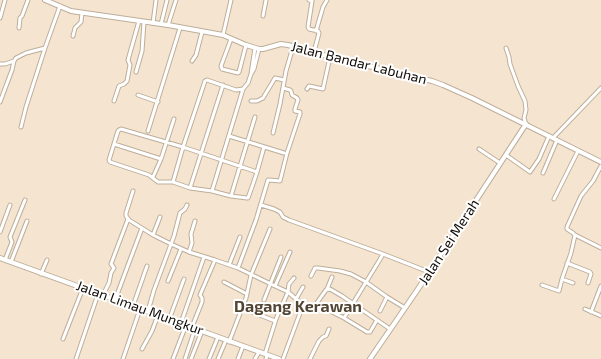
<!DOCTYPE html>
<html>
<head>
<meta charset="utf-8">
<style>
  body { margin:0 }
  canvas { display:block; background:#f5e5d0 }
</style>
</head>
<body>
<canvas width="601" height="359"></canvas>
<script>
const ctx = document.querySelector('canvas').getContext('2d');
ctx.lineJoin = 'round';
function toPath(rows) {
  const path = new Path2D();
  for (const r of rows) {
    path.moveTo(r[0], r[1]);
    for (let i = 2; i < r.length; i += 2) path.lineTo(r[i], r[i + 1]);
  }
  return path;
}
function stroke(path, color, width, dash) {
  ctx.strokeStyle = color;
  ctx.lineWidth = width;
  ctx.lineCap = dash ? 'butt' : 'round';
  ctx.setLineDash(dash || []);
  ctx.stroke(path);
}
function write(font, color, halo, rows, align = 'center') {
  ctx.font = font + ' "Exo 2",sans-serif';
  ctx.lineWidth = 4;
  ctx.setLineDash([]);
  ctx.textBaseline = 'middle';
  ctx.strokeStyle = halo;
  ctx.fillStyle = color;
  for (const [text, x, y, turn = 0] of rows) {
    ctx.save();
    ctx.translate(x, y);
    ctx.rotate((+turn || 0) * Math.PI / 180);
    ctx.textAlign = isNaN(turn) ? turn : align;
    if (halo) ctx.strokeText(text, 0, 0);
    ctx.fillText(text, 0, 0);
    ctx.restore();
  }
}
const street = toPath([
  [309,0,312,1,308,27,309,29,318,31,319,33,314,52],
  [263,16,266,0],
  [0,18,5,0],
  [153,23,156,0],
  [161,24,167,0],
  [168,25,176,0],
  [19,28,20,18,22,16,28,0],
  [316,31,323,7,327,0],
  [223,35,231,0],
  [73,36,75,28,81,22,82,13],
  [231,39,221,66,222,69,238,73,239,72,246,45],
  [506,48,509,57,510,64,518,86,525,101,526,110,524,118,525,121,524,124],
  [192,61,196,55,202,32],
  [0,64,5,64,14,61,16,58,26,53,45,48],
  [136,72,142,51,144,22],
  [251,74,255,48],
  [307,89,309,86,323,89,330,57],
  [138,95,158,102],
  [114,101,119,86,124,84,127,81,130,65,128,60,139,21],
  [251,101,257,101,263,98,275,78,284,80],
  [0,102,12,70,14,61],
  [21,127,26,107,45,48,60,6],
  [148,131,180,28],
  [273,133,280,104,286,71,293,47],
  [229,136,284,153],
  [553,138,601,88],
  [114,144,161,159],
  [479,149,500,163],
  [506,155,530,172,539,159,549,136],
  [257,172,183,147,121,129,119,130,118,131,109,160,110,162,149,175,158,182,173,182,190,188,212,191,231,196,247,198,248,198,253,184,257,172,264,147],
  [543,173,557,140],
  [153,177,161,159,174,119],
  [173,182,183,147,205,81,207,80,236,90,243,89,248,83,251,74,254,69,259,49],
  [190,188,223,85],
  [133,191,126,213,126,216,129,220,153,235,171,244,189,252,215,260,238,268,275,286,288,292,303,305,311,308,313,308,316,304,326,290,330,289,342,296,390,329],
  [212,191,243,89],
  [231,196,255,117],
  [554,199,578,151],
  [261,205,274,209,280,212,283,217,289,220,383,254,429,272],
  [0,232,10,205],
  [153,235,160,217],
  [575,235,573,233,567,229,567,227,581,196,593,181,601,166],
  [189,252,192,243,191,234,195,221],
  [5,260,12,242,10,237,25,200],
  [11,262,27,221],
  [567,263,590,272,591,274,588,283],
  [229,265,240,237],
  [238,268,256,220,268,180,269,180,280,181,287,153,300,114,300,112,295,111,295,109,298,100,297,98,292,95,291,91,290,90,283,88],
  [41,274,47,260],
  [311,276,315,268,318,268,340,271,351,274,366,282,387,297,405,308],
  [562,279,573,283],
  [168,281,181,249],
  [224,282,247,294],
  [542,285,559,291,562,279,571,253,575,235,601,248],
  [275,286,290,252],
  [327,289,332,277],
  [103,295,109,283,111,273,114,268,111,264,128,219],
  [296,299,303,287],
  [115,300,142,228],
  [264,300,281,257],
  [316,304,344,318,367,332,370,332,377,320],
  [133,306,147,266],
  [242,308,275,321],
  [585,309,601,316],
  [148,311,154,290,174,236,180,213,185,209,187,205],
  [380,311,387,297],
  [591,312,601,286],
  [344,318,379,261,383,254],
  [169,320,184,279],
  [181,323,204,257],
  [192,327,202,302,202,298,200,295,215,260],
  [63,339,83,288],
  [229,342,246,298,251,275,270,229],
  [142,349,152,331,158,315],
  [265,354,276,319,288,292,289,284,294,278],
  [76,359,98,294],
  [123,359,140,309],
  [173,359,186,325],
  [185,359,195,329],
  [191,359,202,331],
  [209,359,218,337],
  [218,359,226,340],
  [238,359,243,346],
  [255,359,259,352],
  [266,359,267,355],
  [283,359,303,305],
  [310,359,319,341,323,337,326,336,329,329]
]);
const secondary = toPath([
  [45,0,71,11,168,25,223,35,246,45,259,49,263,49,281,44,288,45,330,57,432,81,443,85,472,98,601,162],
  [0,258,279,359],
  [370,359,418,289,526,124]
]);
stroke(street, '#bdae9a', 5);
stroke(secondary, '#bdae9a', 6);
stroke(street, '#fff', 3);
stroke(secondary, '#fff', 4);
write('14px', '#100a05', '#fff', [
  ["Jalan Bandar Labuhan",359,63,14],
  ["Jalan Sei Merah",449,242,-57],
  ["Jalan Limau Mungkur",140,308,20]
]);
write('bold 16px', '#524534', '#fff', [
  ["Dagang Kerawan",298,307]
]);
</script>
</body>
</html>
